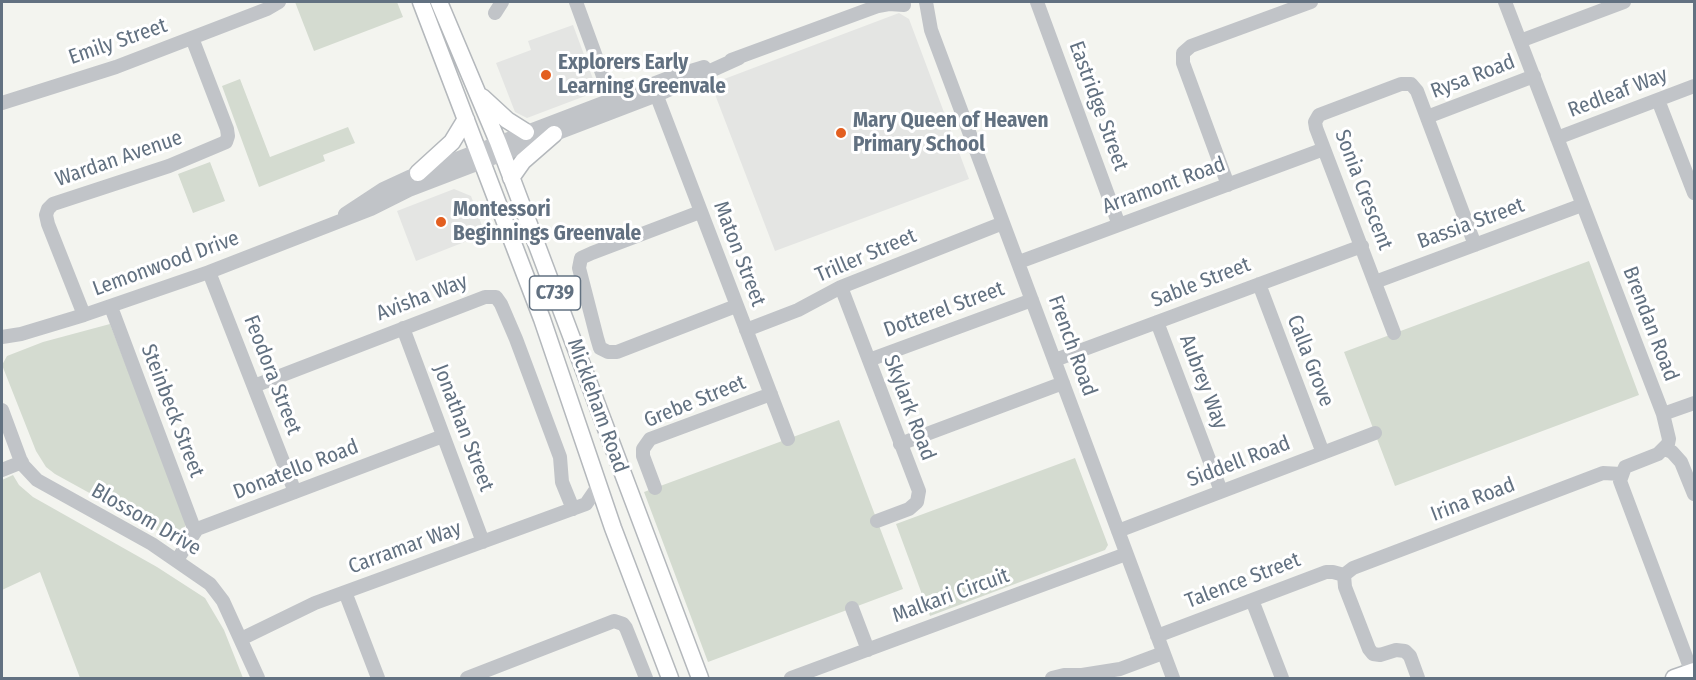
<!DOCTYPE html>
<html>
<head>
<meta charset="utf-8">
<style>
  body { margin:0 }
  #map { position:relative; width:1696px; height:680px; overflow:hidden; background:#f3f4ef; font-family:"Fira Sans Condensed",sans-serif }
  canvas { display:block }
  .frame { position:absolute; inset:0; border:3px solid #627181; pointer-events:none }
</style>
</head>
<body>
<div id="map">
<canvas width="1696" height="680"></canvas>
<div class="frame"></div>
</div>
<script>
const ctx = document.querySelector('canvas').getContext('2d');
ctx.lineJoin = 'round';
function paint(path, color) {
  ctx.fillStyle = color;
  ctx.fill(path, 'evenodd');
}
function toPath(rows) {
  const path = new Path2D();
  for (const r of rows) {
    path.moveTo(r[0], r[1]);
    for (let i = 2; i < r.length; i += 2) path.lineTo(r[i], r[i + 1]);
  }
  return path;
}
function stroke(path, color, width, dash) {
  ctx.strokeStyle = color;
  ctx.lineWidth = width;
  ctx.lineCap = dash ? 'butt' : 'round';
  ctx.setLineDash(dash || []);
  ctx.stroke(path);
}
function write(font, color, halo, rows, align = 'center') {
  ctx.font = font + ' "Fira Sans Condensed",sans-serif';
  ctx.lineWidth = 6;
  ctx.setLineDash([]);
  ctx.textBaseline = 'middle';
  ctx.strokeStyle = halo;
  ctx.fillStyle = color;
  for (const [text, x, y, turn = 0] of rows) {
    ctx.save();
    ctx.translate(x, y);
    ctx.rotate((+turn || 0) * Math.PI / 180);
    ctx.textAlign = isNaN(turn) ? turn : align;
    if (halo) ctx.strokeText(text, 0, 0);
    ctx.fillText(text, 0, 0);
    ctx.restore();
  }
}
paint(toPath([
  [899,13,909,19,969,179,775,251,711,84],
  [573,25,596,87,593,93,527,118,515,112,496,63,531,50,528,41],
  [454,189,471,196,485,234,416,261,397,211]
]), '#e4e5e3');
paint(toPath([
  [295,2,397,2,403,17,314,51],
  [240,79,270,157,348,127,355,143,323,155,325,161,259,187,222,86],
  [210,162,225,201,193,213,178,174],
  [1589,261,1639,395,1395,486,1344,352],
  [110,324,187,523,179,537,173,539,55,474,46,467,36,451,2,365,7,356,43,342],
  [839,420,903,589,708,662,644,492],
  [1075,458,1108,545,1105,550,930,616,896,524],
  [13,475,19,485,33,497,157,567,205,598,224,630,243,678,80,678,40,572,2,590,2,480]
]), '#d4dbd0');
const major = toPath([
  [421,2,542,319,613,528,670,678],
  [439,2,498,142,700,678],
  [482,97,507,120,526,132],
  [418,173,452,142,466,119],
  [511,178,523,161,554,134],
  [1674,678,1694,671]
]);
stroke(major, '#b4b8bc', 19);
stroke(toPath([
  [576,2,614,106],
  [926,2,931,30,1173,678],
  [1037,2,1119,225],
  [1505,2,1663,414,1669,439,1668,444,1658,454,1625,467,1620,481,1694,678],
  [495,13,502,2],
  [1520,41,1624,2],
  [731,60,878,6,889,4,904,5],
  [653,86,788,439],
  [1658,100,1694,193],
  [2,103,116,67,267,9,279,2],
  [1427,117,1534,76],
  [1557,138,1694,86],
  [1228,185,1183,63,1183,53,1191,46,1311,2],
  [700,212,592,253,581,258,579,268,597,338,600,348,608,352,617,352,736,306],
  [345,214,383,189,409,177,671,77,704,67],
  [1019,262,1324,149],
  [209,272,295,492],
  [1375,282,1582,205],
  [1259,284,1323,453],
  [841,287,919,491,917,502,909,509,877,521],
  [111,307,195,531],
  [84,315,48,224,46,215,48,209,53,204,169,166,226,142,228,136,227,129,192,38],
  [1157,322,1221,491],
  [403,328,483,542],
  [746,330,798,310,841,287,1003,223],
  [1394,333,1316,128,1315,122,1319,115,1401,84,1411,84,1417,91,1475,245],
  [2,337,21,334,84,315,209,272,371,209,409,190,657,95,739,58],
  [869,360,1032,300],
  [1055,360,1362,246],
  [254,386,485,297,496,297,501,304,516,339,560,457,562,482,573,509],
  [2,410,22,464,37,480,152,544,210,584,223,601,258,678],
  [1663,414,1694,403],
  [900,444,1063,383],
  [1665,449,1672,452,1681,462,1694,494],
  [2,470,22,462],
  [655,488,643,456,643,449,650,439,771,394],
  [1118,531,1375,433],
  [177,560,197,529,443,436],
  [1344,575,1353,568,1603,473,1621,474],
  [1344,575,1345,587,1369,649,1373,654,1380,655,1396,650,1405,651,1410,656,1418,678],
  [345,592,378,678],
  [1252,600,1282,678],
  [852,608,868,650],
  [1157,636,1326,572,1333,572,1344,575],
  [241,639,315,603,586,504,599,485],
  [467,678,614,621,623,624,626,628,646,678],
  [791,678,1126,554],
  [1052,678,1064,675,1082,675,1120,669,1163,653]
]), '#c1c4c8', 14);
stroke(major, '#fff', 16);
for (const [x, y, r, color] of [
  [546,75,6,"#e35f20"],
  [841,133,6,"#e35f20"],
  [441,222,6,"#e35f20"]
]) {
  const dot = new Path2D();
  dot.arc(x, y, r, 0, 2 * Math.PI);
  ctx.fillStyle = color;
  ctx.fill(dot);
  stroke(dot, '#fff', 2);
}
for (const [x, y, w] of [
  [555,293,51]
]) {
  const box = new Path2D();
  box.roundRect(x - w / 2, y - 17, w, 34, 4.5);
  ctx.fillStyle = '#fff';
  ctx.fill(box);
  stroke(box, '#627181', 1.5);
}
write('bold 20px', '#627181', null, [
  ["C739",555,293]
]);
write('21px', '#627181', '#fff', [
  ["Emily Street",118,42,-19],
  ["Rysa Road",1473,77,-21],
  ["Redleaf Way",1618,93,-21],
  ["Eastridge Street",1098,106,70],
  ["Wardan Avenue",119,159,-19],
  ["Arramont Road",1164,186,-20],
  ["Sonia Crescent",1363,190,69],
  ["Bassia Street",1471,224,-20],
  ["Maton Street",739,254,69],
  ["Triller Street",866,256,-23],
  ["Lemonwood Drive",166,264,-20],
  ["Sable Street",1201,283,-21],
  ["Avisha Way",422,298,-21],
  ["Dotterel Street",944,310,-20],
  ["Brendan Road",1650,324,69],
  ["French Road",1072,346,70],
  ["Calla Grove",1310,361,69],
  ["Feodora Street",272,375,69],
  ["Aubrey Way",1203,382,69],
  ["Grebe Street",695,402,-22],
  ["Mickleham Road",597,406,70],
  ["Skylark Road",909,408,69],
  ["Steinbeck Street",172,411,69],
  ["Jonathan Street",463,428,69],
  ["Siddell Road",1239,462,-21],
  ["Donatello Road",296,470,-21],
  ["Irina Road",1473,500,-21],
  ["Blossom Drive",146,520,30],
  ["Carramar Way",405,548,-20],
  ["Talence Street",1243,581,-21],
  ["Malkari Circuit",951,596,-20]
]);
write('bold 21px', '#627181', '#fff', [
  ["Explorers Early",558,63],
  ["Learning Greenvale",558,87],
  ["Mary Queen of Heaven",853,121],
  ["Primary School",853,145],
  ["Montessori",453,210],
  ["Beginnings Greenvale",453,234]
], 'left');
</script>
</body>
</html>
